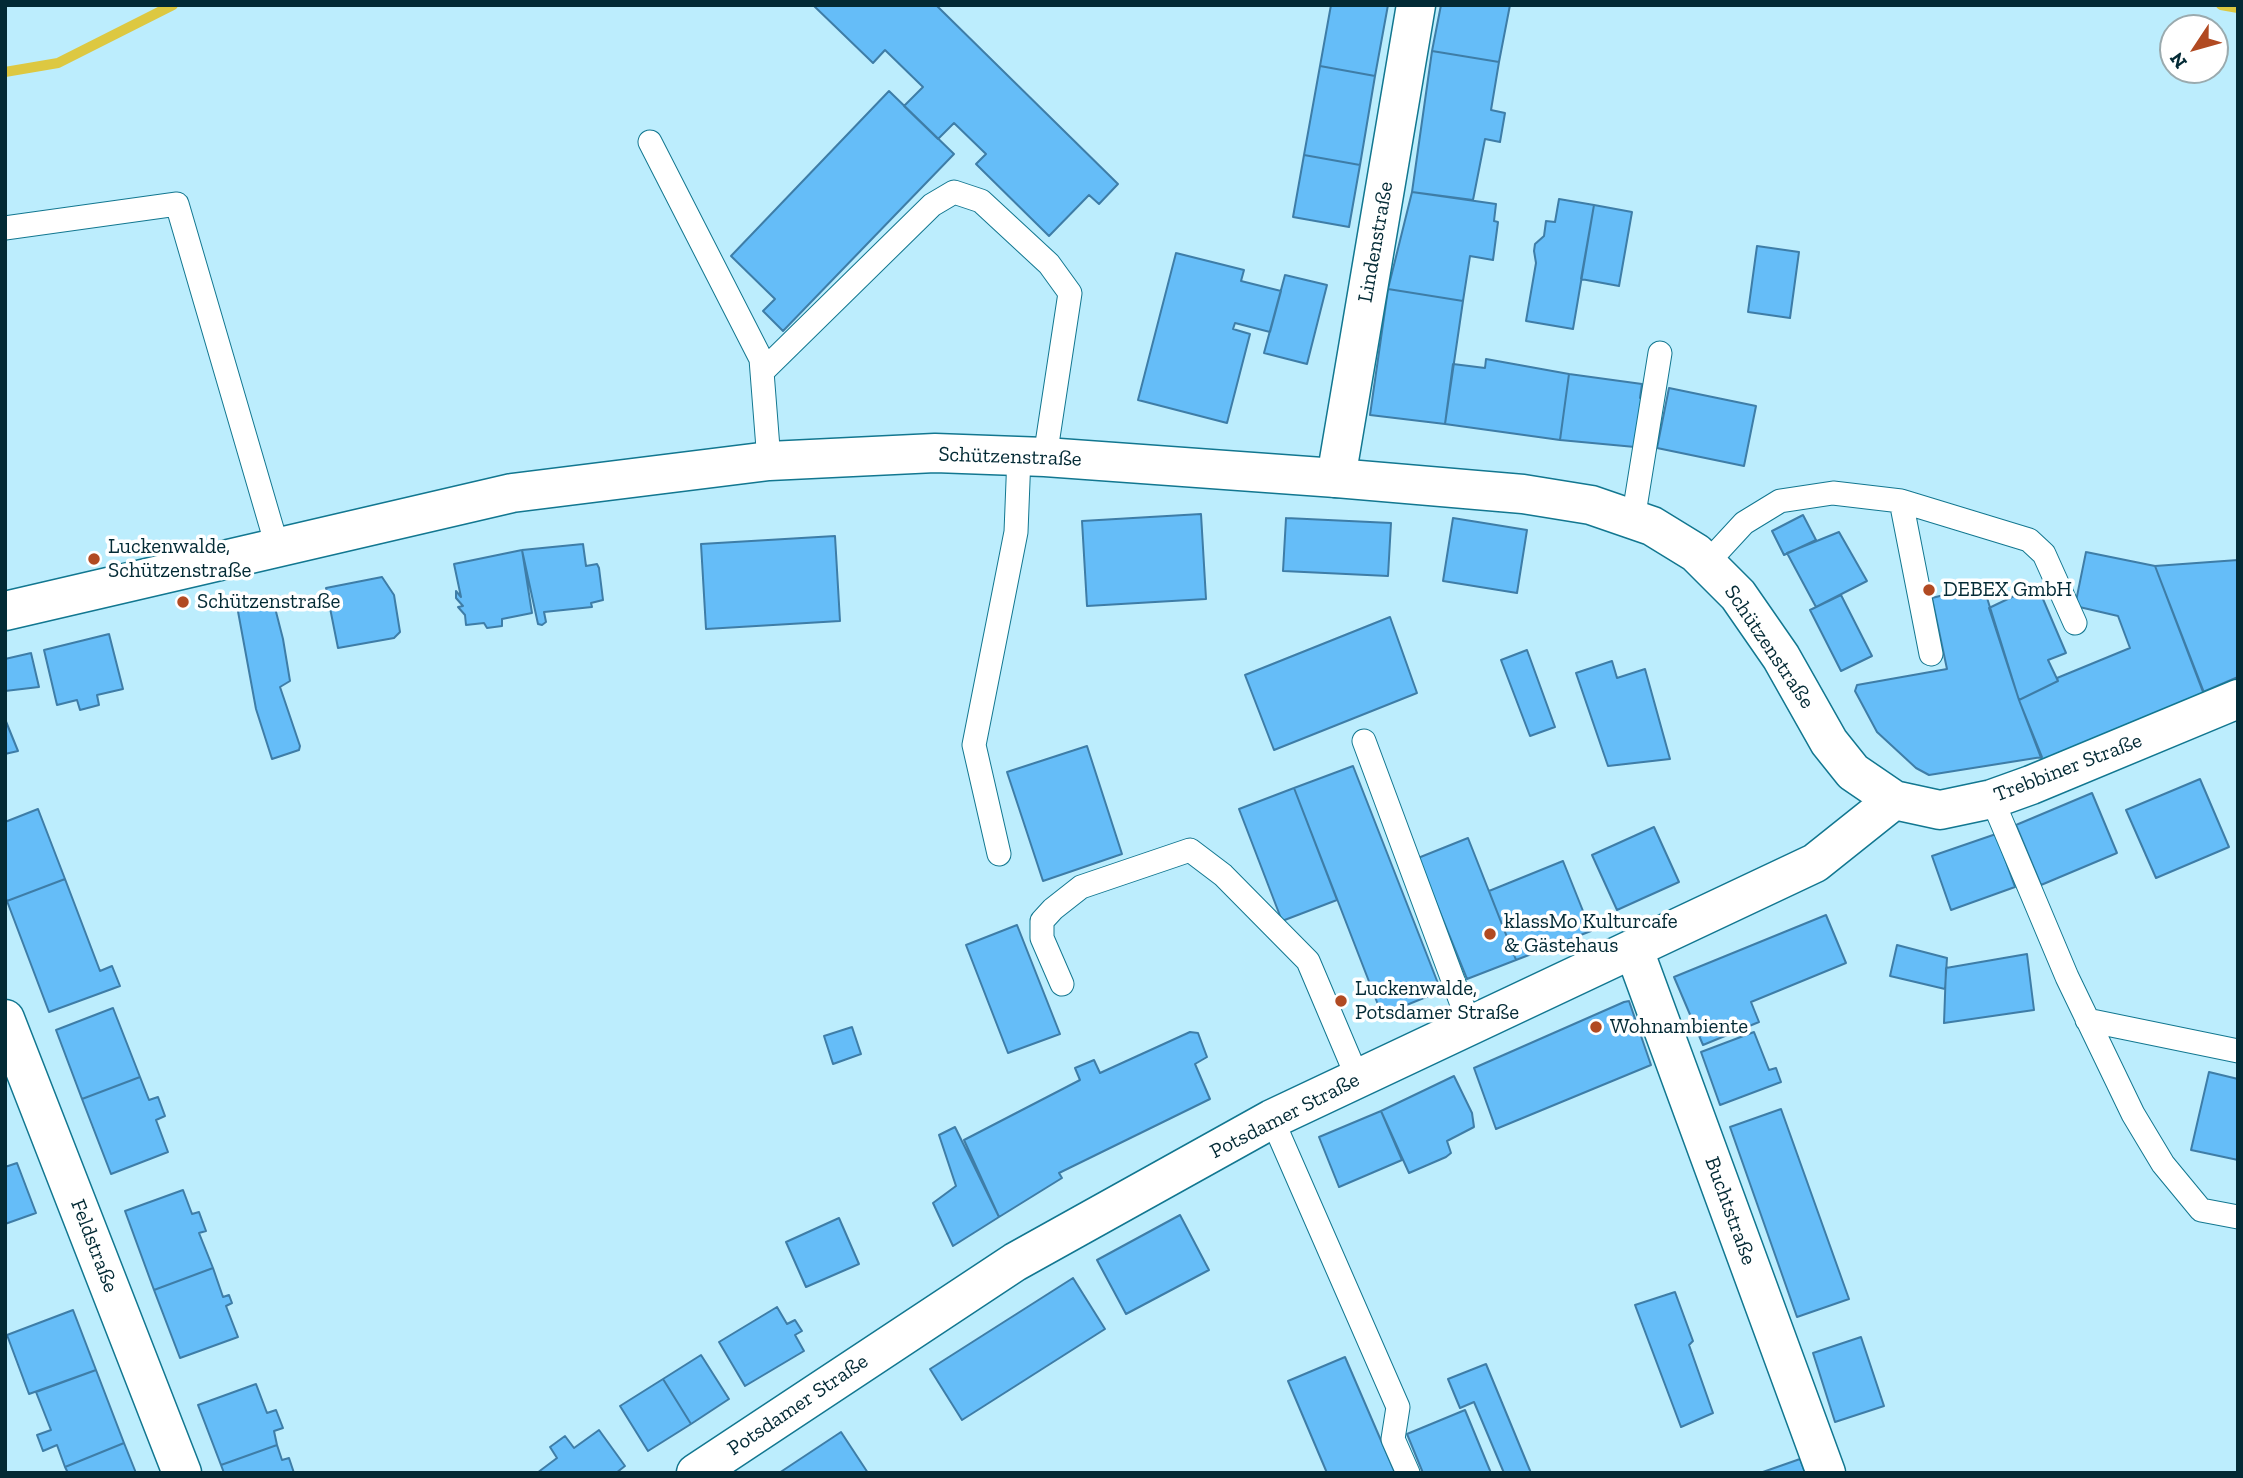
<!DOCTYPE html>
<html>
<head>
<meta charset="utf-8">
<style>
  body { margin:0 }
  #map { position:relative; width:2243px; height:1478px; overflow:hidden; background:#bcedfd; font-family:"Zilla Slab",serif }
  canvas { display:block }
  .frame { position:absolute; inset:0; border:7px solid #032a35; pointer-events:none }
  .north { position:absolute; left:2159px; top:14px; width:70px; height:70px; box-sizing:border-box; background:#fff; border:2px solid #9aaaae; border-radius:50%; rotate:234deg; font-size:19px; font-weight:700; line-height:28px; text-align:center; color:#032a35 }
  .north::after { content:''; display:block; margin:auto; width:24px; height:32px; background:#b14a22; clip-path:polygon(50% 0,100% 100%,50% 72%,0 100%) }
</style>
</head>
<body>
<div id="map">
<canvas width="2243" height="1478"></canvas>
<div class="frame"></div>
<div class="north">N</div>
</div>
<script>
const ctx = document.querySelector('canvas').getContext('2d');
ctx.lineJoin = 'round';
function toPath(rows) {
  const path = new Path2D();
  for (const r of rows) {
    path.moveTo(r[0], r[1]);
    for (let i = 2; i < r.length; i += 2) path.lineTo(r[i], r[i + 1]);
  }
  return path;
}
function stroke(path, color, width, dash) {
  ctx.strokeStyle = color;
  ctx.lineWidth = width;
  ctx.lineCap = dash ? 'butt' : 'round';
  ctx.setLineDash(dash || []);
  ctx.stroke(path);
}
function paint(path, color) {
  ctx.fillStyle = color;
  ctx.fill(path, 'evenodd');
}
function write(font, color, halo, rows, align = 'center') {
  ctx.font = font + ' "Zilla Slab",serif';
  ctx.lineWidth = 7;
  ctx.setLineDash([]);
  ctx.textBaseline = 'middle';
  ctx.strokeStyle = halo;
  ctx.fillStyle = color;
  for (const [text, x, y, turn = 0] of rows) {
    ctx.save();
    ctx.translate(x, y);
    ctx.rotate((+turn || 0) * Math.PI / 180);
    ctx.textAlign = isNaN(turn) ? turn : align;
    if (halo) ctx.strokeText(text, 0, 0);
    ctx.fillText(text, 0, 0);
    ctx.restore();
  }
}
stroke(toPath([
  [2221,5,2238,8],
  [5,72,58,63,173,5]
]), '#ddc841', 10);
const building = toPath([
  [813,5,936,5,1118,184,1099,204,1089,195,1049,236,976,164,986,154,954,123,938,139,904,106,923,87,885,50,873,63,813,5],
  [1331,5,1388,5,1375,76,1320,66,1331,5],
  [1441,5,1510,5,1499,62,1432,51,1441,5],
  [1432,51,1499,62,1491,110,1505,113,1500,142,1485,139,1473,200,1412,192,1432,51],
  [1320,66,1375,76,1360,165,1304,155,1320,66],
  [889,91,954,154,783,331,763,311,775,299,731,256,889,91],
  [1304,155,1360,165,1349,227,1293,217,1304,155],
  [1412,192,1496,204,1494,221,1498,222,1493,260,1470,256,1463,301,1388,289,1412,192],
  [1559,199,1594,205,1573,329,1526,321,1536,263,1534,251,1535,244,1544,236,1546,221,1555,222,1559,199],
  [1594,205,1632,212,1619,286,1581,279,1594,205],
  [1757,246,1799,252,1790,318,1748,312,1757,246],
  [1176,253,1244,270,1241,281,1281,291,1270,332,1235,323,1233,329,1250,334,1227,423,1138,400,1176,253],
  [1285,275,1327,285,1307,364,1264,353,1285,275],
  [1388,289,1463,301,1445,424,1370,415,1388,289],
  [1486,359,1569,374,1560,440,1445,424,1453,364,1485,368,1486,359],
  [1569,374,1642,384,1640,398,1651,399,1635,447,1560,440,1569,374],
  [1669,388,1756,406,1744,466,1657,448,1669,388],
  [1201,514,1206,599,1087,606,1082,521,1201,514],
  [1803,515,1816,540,1784,555,1772,531,1803,515],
  [1286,518,1391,523,1388,576,1283,571,1286,518],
  [1453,518,1527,530,1517,593,1443,581,1453,518],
  [1839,532,1867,581,1816,607,1787,553,1839,532],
  [835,536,840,621,706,629,701,544,835,536],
  [583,544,586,566,597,564,599,568,603,600,591,603,592,607,544,612,546,622,542,625,538,624,522,550,583,544],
  [522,550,532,613,502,619,502,626,487,628,484,623,466,625,465,615,458,607,463,606,456,598,456,591,461,597,454,564,522,550],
  [2086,552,2155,566,2205,695,2043,763,2019,700,2058,681,2057,678,2130,648,2118,616,2075,606,2086,552],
  [2238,560,2238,677,2203,692,2155,566,2238,560],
  [382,577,394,595,400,632,394,638,338,648,326,588,382,577],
  [1983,585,2019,700,2042,757,1929,775,1916,768,1877,732,1855,691,1857,685,1947,669,1932,598,1983,585],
  [2037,585,2066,653,2048,660,2058,681,2019,700,1989,608,2037,585],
  [1841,595,1872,656,1841,671,1810,610,1841,595],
  [273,600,283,639,290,681,280,687,300,746,299,750,272,759,256,709,237,606,273,600],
  [1390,617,1417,693,1274,750,1245,675,1390,617],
  [109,634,123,689,97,695,99,705,80,710,77,700,57,705,44,650,109,634],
  [1527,650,1555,727,1530,736,1501,660,1527,650],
  [31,653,39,687,5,691,5,659,31,653],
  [1612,661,1617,678,1645,669,1670,759,1608,766,1576,673,1612,661],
  [5,719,18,751,5,754,5,719],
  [1087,746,1122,854,1043,881,1007,772,1087,746],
  [1353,766,1441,991,1382,1015,1294,788,1353,766],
  [2200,779,2229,847,2156,878,2126,810,2200,779],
  [1294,788,1337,900,1282,921,1239,809,1294,788],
  [2092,793,2117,853,2041,885,2016,825,2092,793],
  [38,809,65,879,7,901,5,896,5,822,38,809],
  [1654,827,1679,882,1617,910,1592,855,1654,827],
  [1996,834,2015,887,1951,910,1932,856,1996,834],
  [1468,838,1516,960,1467,979,1418,858,1468,838],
  [1563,861,1591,931,1516,960,1489,891,1563,861],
  [65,879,100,971,112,966,120,986,49,1012,7,901,65,879],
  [1826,915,1846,963,1751,1002,1759,1022,1703,1045,1674,977,1826,915],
  [1017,925,1060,1034,1008,1053,966,945,1017,925],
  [1897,945,1947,958,1945,989,1890,976,1897,945],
  [2027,954,2034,1010,1944,1023,1946,968,2027,954],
  [1629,1001,1651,1065,1496,1129,1474,1068,1624,1002,1629,1001],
  [113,1008,140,1077,82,1099,56,1030,113,1008],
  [852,1027,861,1054,833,1064,824,1036,852,1027],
  [1190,1032,1198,1033,1207,1057,1195,1064,1210,1099,1059,1173,1062,1178,999,1217,964,1140,1080,1080,1075,1068,1094,1060,1100,1073,1190,1032],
  [1754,1032,1769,1070,1776,1068,1781,1082,1720,1105,1701,1052,1754,1032],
  [2209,1072,2238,1079,2238,1160,2191,1150,2209,1072],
  [1454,1076,1472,1113,1474,1127,1447,1141,1451,1153,1446,1157,1409,1173,1381,1111,1454,1076],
  [140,1077,149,1100,158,1097,165,1116,156,1120,168,1152,111,1174,82,1099,140,1077],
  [1781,1109,1849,1299,1797,1317,1730,1127,1781,1109],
  [1381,1111,1402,1160,1339,1187,1319,1137,1381,1111],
  [955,1127,999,1217,953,1246,933,1203,956,1186,939,1135,955,1127],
  [17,1163,36,1213,5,1224,5,1167,17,1163],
  [183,1190,192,1214,199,1212,206,1231,199,1233,213,1268,154,1290,125,1211,183,1190],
  [1180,1215,1209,1270,1126,1314,1097,1260,1180,1215],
  [839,1218,859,1264,806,1287,786,1242,839,1218],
  [213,1268,223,1297,229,1295,232,1303,226,1306,238,1337,180,1358,154,1290,213,1268],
  [1073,1278,1105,1329,962,1420,930,1369,1073,1278],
  [1675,1292,1693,1341,1689,1345,1713,1413,1681,1427,1635,1305,1675,1292],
  [777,1307,787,1324,795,1320,802,1331,795,1335,804,1351,745,1386,719,1342,777,1307],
  [73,1310,96,1370,29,1394,7,1335,73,1310],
  [1861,1337,1884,1406,1835,1422,1813,1353,1861,1337],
  [701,1355,729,1399,691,1424,663,1379,701,1355],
  [1345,1357,1395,1473,1327,1473,1288,1381,1345,1357],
  [1486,1364,1531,1473,1504,1473,1474,1402,1460,1408,1448,1379,1486,1364],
  [96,1370,124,1443,65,1467,57,1445,43,1451,37,1435,51,1430,36,1392,96,1370],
  [663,1379,691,1424,648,1451,620,1406,663,1379],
  [256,1384,267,1413,276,1410,283,1428,274,1431,277,1445,221,1465,198,1405,256,1384],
  [1465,1410,1491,1473,1423,1473,1407,1434,1465,1410],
  [599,1430,625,1466,616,1473,537,1473,557,1458,550,1447,565,1436,574,1448,599,1430],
  [841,1432,868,1473,779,1473,841,1432],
  [124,1443,136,1473,68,1473,65,1467,124,1443],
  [277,1445,282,1460,289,1458,294,1473,224,1473,221,1465,277,1445],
  [1800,1459,1805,1473,1760,1473,1800,1459]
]);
paint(building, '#65bdf8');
stroke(building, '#3e7da7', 2);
const lane = toPath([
  [650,142,761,359,769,461],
  [5,228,177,204,277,546],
  [764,370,932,205,954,192,981,201,1049,264,1070,293,1045,457],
  [1901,501,2029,540,2044,554,2075,623],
  [1633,520,1660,353],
  [1708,562,1744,523,1780,501,1833,493,1901,501,1931,654],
  [1364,741,1470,1026],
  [1992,799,2067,977,2133,1114,2163,1164,2201,1210,2238,1217],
  [999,854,974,745,1016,532,1019,456],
  [1062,984,1042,938,1042,921,1053,909,1081,887,1190,850,1223,875,1308,961,1358,1079],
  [2087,1020,2238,1051],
  [1272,1119,1398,1407,1393,1439,1408,1473]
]);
const street = toPath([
  [1336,478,1416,5],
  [1634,950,1826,1473],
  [5,1019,182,1473]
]);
const secondary = toPath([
  [5,611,512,493,769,461,935,453,1045,457,1336,478,1523,494,1591,505,1652,526,1696,553,1738,595,1781,657,1829,742,1853,772,1894,800,1940,810,1992,799,2031,785,2238,699],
  [696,1473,1015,1262,1272,1119,1815,863,1894,800]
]);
stroke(lane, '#127790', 25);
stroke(street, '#127790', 41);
stroke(secondary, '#127790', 41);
stroke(lane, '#fff', 23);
stroke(street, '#fff', 38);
stroke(secondary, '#fff', 38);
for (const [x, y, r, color] of [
  [94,559,7,"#b14a22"],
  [1929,590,7,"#b14a22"],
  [183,602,7,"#b14a22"],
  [1490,934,7,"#b14a22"],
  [1341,1001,7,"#b14a22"],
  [1596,1027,7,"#b14a22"]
]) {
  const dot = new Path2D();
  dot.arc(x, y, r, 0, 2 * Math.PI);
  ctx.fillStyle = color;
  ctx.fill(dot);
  stroke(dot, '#fff', 2.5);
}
write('21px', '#032a35', '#fff', [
  ["Lindenstraße",1376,242,-80],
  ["Schützenstraße",1010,457,2],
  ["Schützenstraße",1769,647,56],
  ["Trebbiner Straße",2068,768,-21],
  ["Potsdamer Straße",1285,1116,-27],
  ["Buchtstraße",1730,1211,70],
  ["Feldstraße",94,1246,69],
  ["Potsdamer Straße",798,1405,-34]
]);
write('21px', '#032a35', '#fff', [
  ["Luckenwalde,",108,547],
  ["Schützenstraße",108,571],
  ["DEBEX GmbH",1943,590],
  ["Schützenstraße",197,602],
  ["klassMo Kulturcafe",1504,922],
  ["& Gästehaus",1504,946],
  ["Luckenwalde,",1355,989],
  ["Potsdamer Straße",1355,1013],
  ["Wohnambiente",1610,1027]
], 'left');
</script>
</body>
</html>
